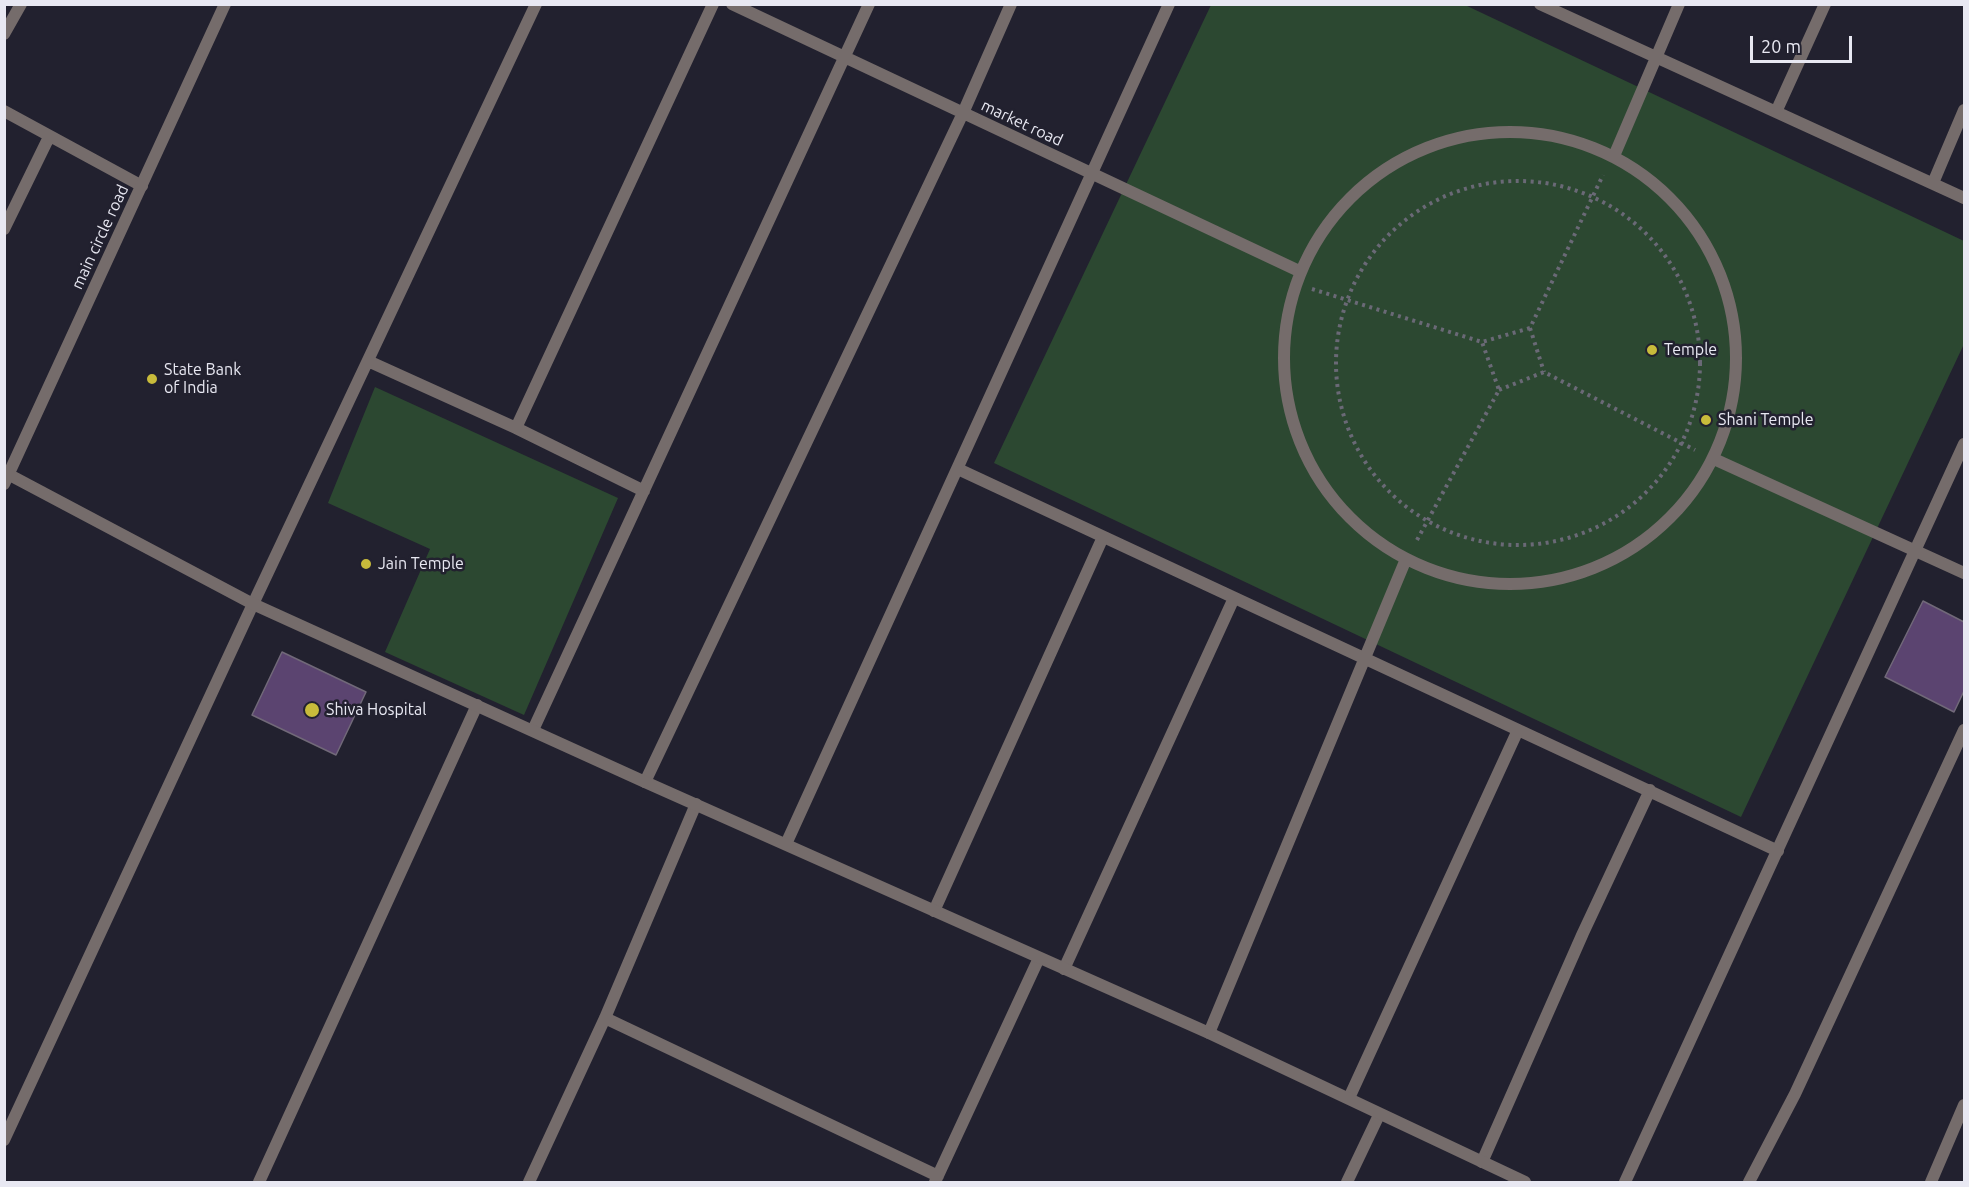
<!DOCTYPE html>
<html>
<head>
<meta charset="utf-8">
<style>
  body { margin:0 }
  #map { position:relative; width:1969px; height:1187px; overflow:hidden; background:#22212f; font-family:Ubuntu,sans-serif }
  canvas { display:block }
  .frame { position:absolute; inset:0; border:6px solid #e8e8f2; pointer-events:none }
  .scale { position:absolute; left:1750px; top:36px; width:102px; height:27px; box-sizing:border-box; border:3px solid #e8e8f2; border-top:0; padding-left:8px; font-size:18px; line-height:21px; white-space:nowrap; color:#e8e8f2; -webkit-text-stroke:4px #22212f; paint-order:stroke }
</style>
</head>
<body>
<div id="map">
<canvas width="1969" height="1187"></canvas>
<div class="frame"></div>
<div class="scale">20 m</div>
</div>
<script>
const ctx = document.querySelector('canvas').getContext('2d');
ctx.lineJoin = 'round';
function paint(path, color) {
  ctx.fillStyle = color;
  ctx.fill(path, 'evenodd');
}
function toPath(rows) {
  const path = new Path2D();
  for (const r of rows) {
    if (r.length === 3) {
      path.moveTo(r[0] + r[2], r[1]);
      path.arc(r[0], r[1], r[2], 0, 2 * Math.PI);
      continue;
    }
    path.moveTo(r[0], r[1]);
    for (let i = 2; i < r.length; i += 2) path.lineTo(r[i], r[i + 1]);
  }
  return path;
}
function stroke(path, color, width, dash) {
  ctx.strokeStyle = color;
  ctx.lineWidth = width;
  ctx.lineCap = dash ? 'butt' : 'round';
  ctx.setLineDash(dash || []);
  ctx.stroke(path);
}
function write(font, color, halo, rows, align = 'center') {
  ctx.font = font + ' Ubuntu,sans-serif';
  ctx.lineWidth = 5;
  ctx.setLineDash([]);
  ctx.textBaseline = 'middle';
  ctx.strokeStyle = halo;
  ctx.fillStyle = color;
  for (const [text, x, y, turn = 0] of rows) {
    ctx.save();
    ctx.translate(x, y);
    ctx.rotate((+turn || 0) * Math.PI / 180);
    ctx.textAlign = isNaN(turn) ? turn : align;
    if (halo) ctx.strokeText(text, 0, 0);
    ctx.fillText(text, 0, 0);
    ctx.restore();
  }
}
paint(toPath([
  [1211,5,1465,5,1964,241,1964,344,1741,817,994,463],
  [375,387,618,498,524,715,385,652,430,549,328,503]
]), '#2c4831');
const building = toPath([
  [1923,601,1964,622,1964,691,1954,712,1885,677,1923,601],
  [282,652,366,692,336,755,252,715,282,652]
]);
paint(building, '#5b4470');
stroke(building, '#716979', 1.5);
stroke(toPath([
  [1518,363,182],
  [1312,289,1482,342,1530,328,1603,175],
  [1530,328,1544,372],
  [1499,390,1544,372,1695,450],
  [1417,540,1499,390,1482,342]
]), '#6a6976', 4, [3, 4.5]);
stroke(toPath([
  [732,4,1299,271],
  [1540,4,1964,198],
  [4,34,21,4],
  [4,111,142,186],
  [1776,112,1825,4],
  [1510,358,226],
  [1614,156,1679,4],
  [1933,183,1964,110],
  [4,229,49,137],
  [368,361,516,428,644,491],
  [516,428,713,4],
  [1714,459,1964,573],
  [958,469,1778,851],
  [533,730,869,4],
  [645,782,963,113,1011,4],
  [786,844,1169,4],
  [934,911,1103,537],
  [1064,969,1234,598],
  [605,1018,938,1176],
  [1209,1033,1406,559],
  [1349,1098,1518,730],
  [4,1140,253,604,536,4],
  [1482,1162,1583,933,1650,790],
  [259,1182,477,705],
  [529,1182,605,1018,696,804],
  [935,1182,1039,958],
  [1347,1182,1379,1115],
  [1625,1182,1964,444],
  [1749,1182,1795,1094,1964,730],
  [1931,1182,1964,1105]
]), '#756c6b', 12);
stroke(toPath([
  [4,472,253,604,645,782,1209,1033,1525,1182],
  [4,484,225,4]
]), '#756c6b', 12);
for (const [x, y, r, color] of [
  [1652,350,6,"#c8bb3b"],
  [152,379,6,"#c8bb3b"],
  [1706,420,6,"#c8bb3b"],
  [366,564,6,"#c8bb3b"],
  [312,710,8,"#c8bb3b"]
]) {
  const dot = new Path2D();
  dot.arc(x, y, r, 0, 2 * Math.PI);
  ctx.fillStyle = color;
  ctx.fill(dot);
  stroke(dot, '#22212f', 2);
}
write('16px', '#e8e8f2', '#22212f', [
  ["market road",1022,123,25],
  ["main circle road",100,237,-65]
]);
write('16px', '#e8e8f2', '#22212f', [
  ["Temple",1664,350],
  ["State Bank",164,370],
  ["of India",164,388],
  ["Shani Temple",1718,420],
  ["Jain Temple",378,564],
  ["Shiva Hospital",326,710]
], 'left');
</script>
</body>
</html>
